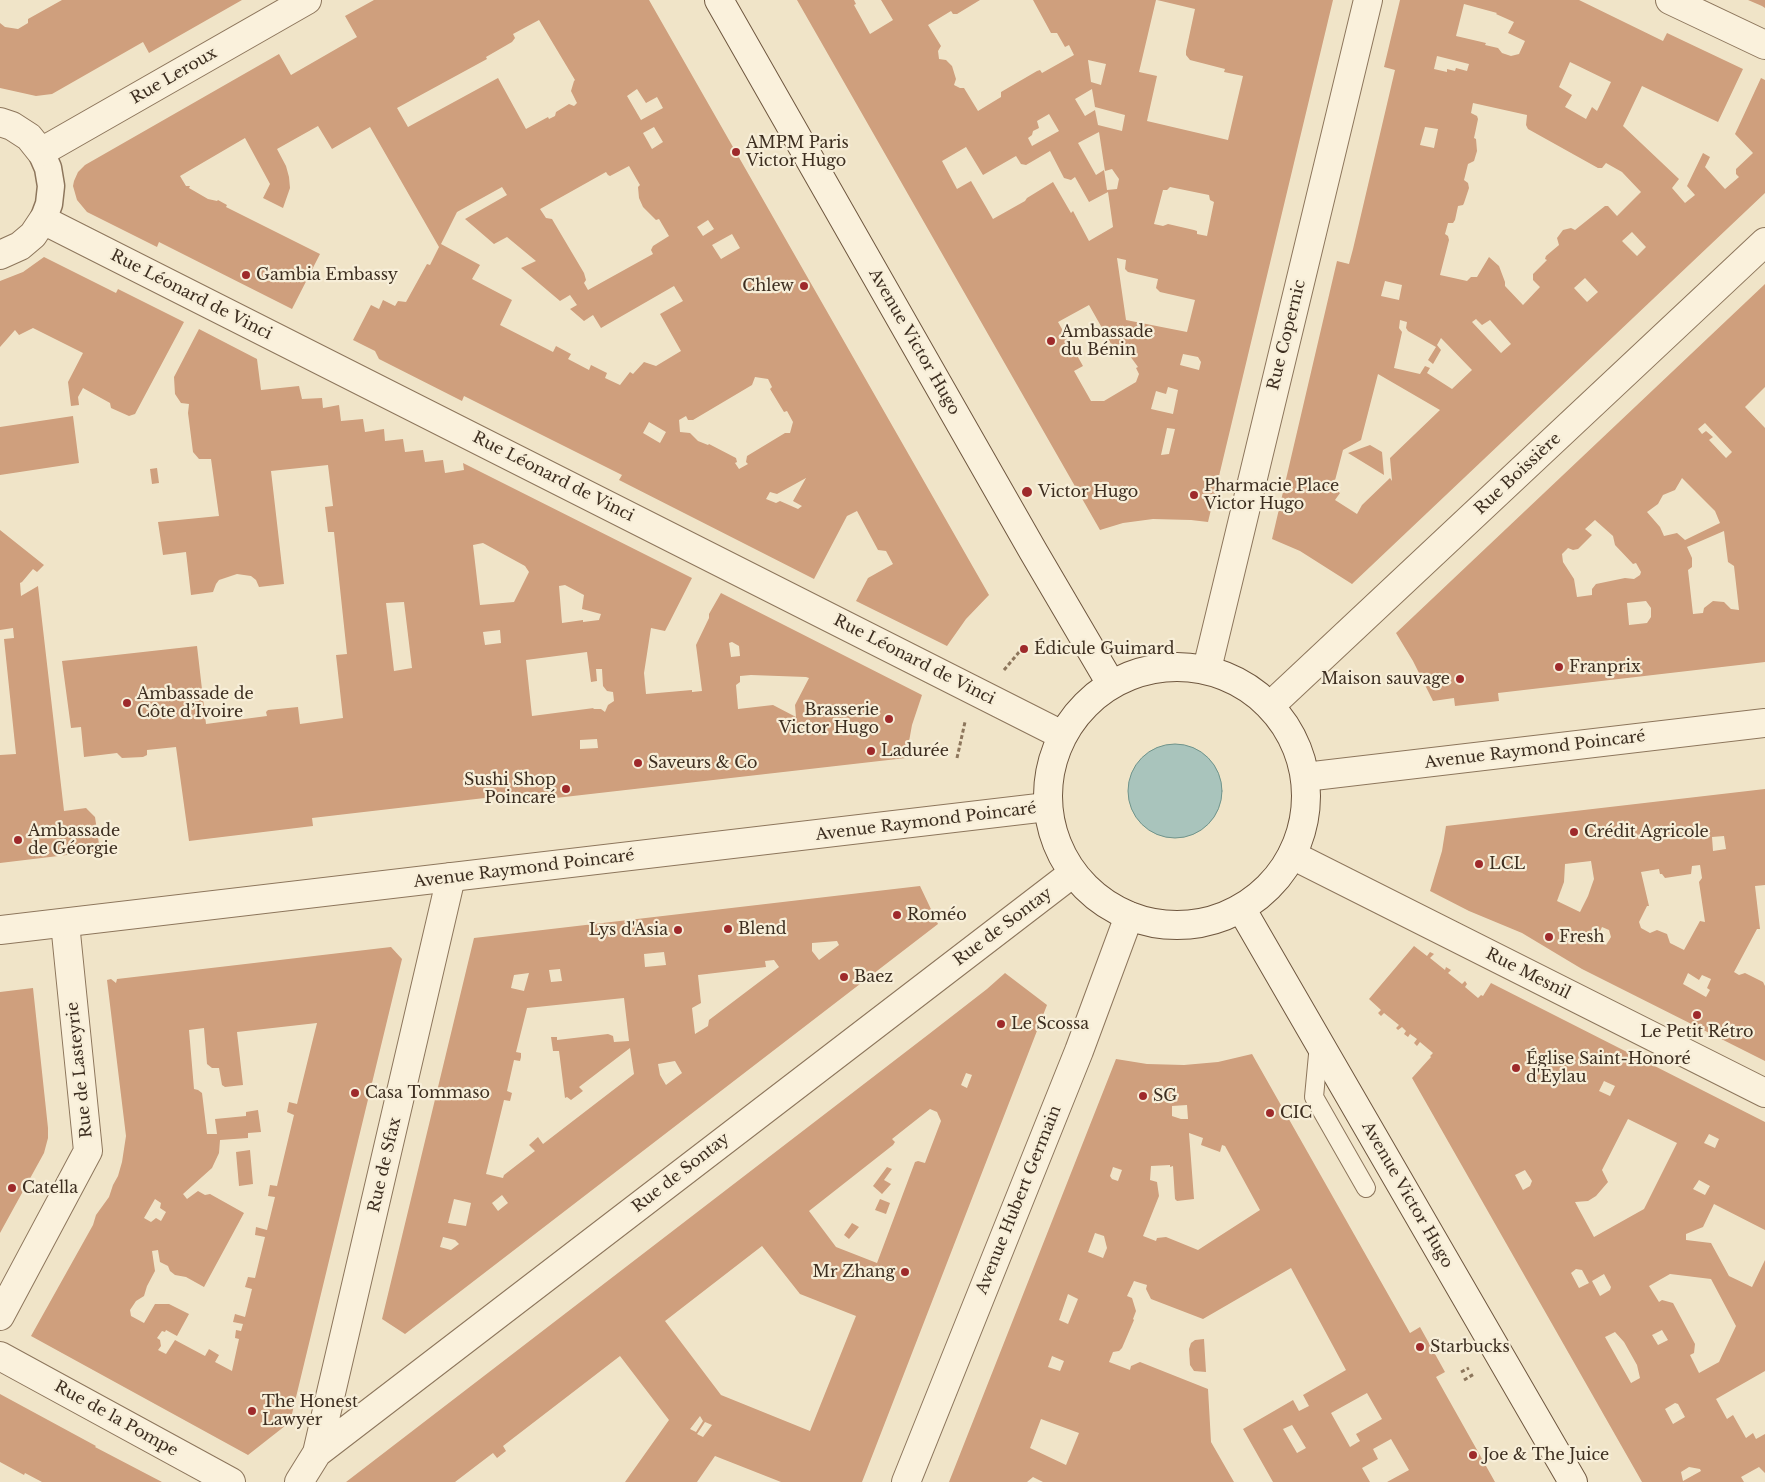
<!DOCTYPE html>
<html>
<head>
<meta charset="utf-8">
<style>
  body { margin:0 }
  canvas { display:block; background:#f0e4c8 }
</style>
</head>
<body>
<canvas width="1765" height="1482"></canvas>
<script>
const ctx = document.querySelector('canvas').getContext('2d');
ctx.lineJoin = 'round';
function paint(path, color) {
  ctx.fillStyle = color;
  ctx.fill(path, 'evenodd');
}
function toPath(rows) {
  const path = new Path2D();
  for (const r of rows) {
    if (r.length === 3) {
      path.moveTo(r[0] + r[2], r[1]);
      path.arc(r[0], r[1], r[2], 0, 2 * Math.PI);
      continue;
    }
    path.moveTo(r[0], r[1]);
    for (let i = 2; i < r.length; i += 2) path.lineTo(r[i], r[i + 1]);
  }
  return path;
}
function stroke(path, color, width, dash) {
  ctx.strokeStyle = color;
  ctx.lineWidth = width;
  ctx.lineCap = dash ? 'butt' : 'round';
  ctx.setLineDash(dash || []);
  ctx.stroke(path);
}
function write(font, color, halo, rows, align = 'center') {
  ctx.font = font + ' "Libre Baskerville",serif';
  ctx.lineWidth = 4.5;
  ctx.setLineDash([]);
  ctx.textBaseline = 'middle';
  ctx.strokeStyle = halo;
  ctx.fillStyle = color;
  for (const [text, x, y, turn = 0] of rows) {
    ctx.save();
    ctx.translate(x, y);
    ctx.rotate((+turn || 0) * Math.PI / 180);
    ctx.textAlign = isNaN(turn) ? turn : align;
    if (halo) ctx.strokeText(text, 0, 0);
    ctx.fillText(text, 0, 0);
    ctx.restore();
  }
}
const water = toPath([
  [1175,791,47]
]);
paint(water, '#a9c4bc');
stroke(water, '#6f938a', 1);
paint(toPath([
  [62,0,242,0,149,53,143,42,52,94,36,96,0,88,0,23,5,27,18,29,28,23,28,19],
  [374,0,649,0,989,595,966,619,947,646,856,601,868,578,893,564,886,551,878,550,857,511,847,516,814,579,619,480,622,475,464,396,462,401,379,359,375,351,353,340,371,305,379,309,383,300,395,306,398,301,406,302,427,264,430,265,439,247,370,127,332,149,318,126,277,149,286,166,289,177,290,188,283,208,263,198,270,184,245,138,180,176,186,186,190,186,189,188,208,199,217,201,218,200,227,205,226,207,320,254,292,309,159,242,157,247,87,212,77,200,73,186,74,181,78,172,85,165,279,54,291,75,357,37,345,16],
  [539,20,575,80,574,81,571,91,577,103,574,106,569,104,556,112,555,116,549,119,548,117,526,129,498,78,408,127,397,108,487,59,486,57,512,42,515,38,513,34],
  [637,89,646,103,657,97,663,108,641,120,627,96],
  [654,127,663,142,652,149,643,133],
  [629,166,640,185,638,187,639,198,643,207,656,220,659,219,669,236,653,246,651,250,653,254,588,290,584,283,586,280,584,273,552,219,546,218,540,209,606,172,608,175,610,176],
  [502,187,507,195,465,219,494,244,507,237,536,261,521,268,560,301,570,295,577,305,570,309,584,321,593,315,601,328,674,286,683,301,660,314,681,351,656,366,644,362,633,374,630,372,620,385,605,378,607,373,591,365,589,370,568,359,571,354,556,346,553,352,500,325,512,300,472,279,480,265,441,244,457,212],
  [708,220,714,229,703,236,697,227],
  [732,234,740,248,721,259,712,245],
  [755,377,768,379,772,387,770,389,784,412,787,411,793,422,790,433,785,433,747,456,746,462,748,464,739,469,735,463,737,462,736,458,709,444,708,445,698,441,690,433,680,432,679,420,686,416,688,420,693,420,752,385],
  [649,422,666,432,660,443,643,433],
  [806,478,793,501,802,506,798,509,780,501,776,503,766,499,770,492,777,494],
  [797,0,854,0,856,4,854,5,870,34,893,20,881,0,980,0,957,14,953,14,951,11,928,25,941,46,938,51,939,59,946,60,952,66,956,79,954,85,960,88,964,88,978,111,1001,97,1001,92,1037,71,1040,70,1042,73,1074,55,1069,45,1065,47,1057,33,1051,33,1033,0,1156,0,1139,72,1157,76,1147,121,1228,140,1243,76,1224,72,1225,69,1190,60,1186,55,1186,51,1195,9,1157,0,1333,0,1208,522,1191,520,1153,519,1123,523,1100,530],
  [1088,60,1106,64,1101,85,1091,82],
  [1092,89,1095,107,1125,115,1122,131,1098,125,1095,110,1085,116,1075,99],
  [1049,114,1059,131,1032,146,1028,138,1032,135,1033,131,1039,128,1037,121],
  [1099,132,1105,171,1112,169,1119,179,1117,189,1107,190,1104,170,1096,175,1078,143],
  [966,147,983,175,1016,156,1021,164,1026,165,1050,151,1064,178,1071,180,1075,177,1089,202,1108,192,1113,227,1089,241,1073,211,1071,213,1053,182,1027,198,1025,201,993,219,971,181,957,189,942,161],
  [1170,187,1209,195,1210,200,1214,202,1207,236,1197,234,1197,231,1194,230,1168,224,1163,226,1154,224,1163,190,1167,190],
  [1117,258,1126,260,1125,269,1128,272,1158,279,1156,288,1160,292,1195,300,1187,332,1126,320],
  [1089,305,1114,349,1116,348,1125,351,1129,356,1130,356,1138,367,1136,368,1139,374,1136,382,1104,401,1091,401,1074,371,1083,366,1058,322],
  [1183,354,1198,357,1201,362,1199,370,1180,365],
  [1168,387,1178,390,1173,414,1151,409,1156,391,1166,394],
  [1167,428,1175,429,1169,454,1161,455],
  [1400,0,1579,0,1663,41,1667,33,1743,69,1718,122,1642,86,1623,126,1679,179,1672,188,1685,203,1695,195,1687,186,1703,153,1710,157,1705,167,1725,189,1739,177,1736,174,1736,169,1753,153,1735,134,1761,78,1765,80,1765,193,1352,584,1300,551,1272,539,1337,261,1349,264,1353,249,1395,70,1384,67],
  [1464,4,1497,13,1496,14,1514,22,1508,33,1525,41,1519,54,1511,56,1502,53,1498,48,1485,45,1486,43,1456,36],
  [1437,56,1469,64,1467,71,1456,68,1455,71,1447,69,1447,72,1434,69],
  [1570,62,1611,82,1597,111,1592,107,1586,119,1565,107,1572,95,1559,87],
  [1473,103,1527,115,1526,125,1528,129,1598,168,1602,168,1606,163,1622,172,1641,192,1617,216,1608,206,1605,206,1575,230,1571,228,1563,230,1557,238,1559,245,1546,256,1545,259,1547,260,1533,274,1533,280,1540,287,1523,305,1505,286,1505,282,1499,266,1489,257,1477,277,1471,277,1467,281,1440,275,1449,240,1448,236,1445,234,1448,223,1453,223,1455,220,1458,206,1463,205,1464,203,1469,188,1468,183,1464,180,1468,164,1474,161,1477,151,1476,139,1474,138,1478,119,1477,116,1471,113],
  [1425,127,1438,129,1434,148,1420,145],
  [1632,232,1646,247,1637,256,1622,241],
  [1585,278,1598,292,1587,302,1574,288],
  [1385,281,1402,285,1399,300,1381,296],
  [1476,319,1482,325,1490,320,1511,344,1501,353,1472,322],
  [1400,320,1407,322,1406,328,1408,331,1436,347,1428,360,1433,364,1441,350,1437,345,1441,338,1472,370,1452,389,1427,373,1430,368,1425,366,1420,374,1394,368,1402,332,1399,328],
  [1378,374,1440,410,1390,458,1392,481,1390,478,1362,505,1357,514,1335,500,1340,493,1333,488,1343,450,1361,440],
  [1748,0,1765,0,1765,8,1762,6],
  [44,257,116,293,118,289,184,322,135,414,129,416,111,408,110,403,83,388,78,397,79,405,71,406,68,382,83,353,33,328,19,335,15,330,0,347,0,281,23,272],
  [1765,284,1765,387,1745,407,1765,428,1765,662,1498,693,1499,701,1455,706,1454,698,1433,701,1413,661,1396,633],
  [1705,423,1732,452,1726,458,1709,440,1713,437,1706,431,1702,434,1698,429],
  [1682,478,1715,511,1720,523,1685,540,1677,533,1664,536,1660,527,1647,512,1658,504,1663,495,1675,490],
  [1595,520,1613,536,1615,545,1633,564,1636,563,1641,572,1640,575,1634,579,1625,578,1596,584,1592,589,1592,595,1577,597,1574,579,1563,562,1562,554,1568,548,1573,550,1578,549,1592,535,1585,529],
  [1724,531,1728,562,1734,566,1739,610,1731,609,1724,602,1713,601,1704,608,1703,613,1693,614,1688,570,1692,567,1692,558,1687,547],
  [1646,601,1651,608,1651,617,1647,623,1629,625,1627,603],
  [199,329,257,359,261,390,299,386,302,399,322,398,323,408,339,405,341,421,363,419,365,432,384,429,385,441,403,439,405,452,423,450,425,462,443,460,445,473,464,470,463,463,692,578,665,631,651,628,644,673,646,694,692,690,692,692,702,691,696,645,709,618,709,614,721,593,922,695,912,725,906,758,503,804,502,796,312,818,313,826,189,841,176,747,147,750,147,755,143,757,122,758,117,753,84,757,81,727,71,728,62,661,197,646,206,724,267,716,266,712,268,710,298,707,300,724,343,718,336,655,347,654,334,532,328,532,325,507,333,506,328,465,271,471,284,584,259,587,256,580,251,576,237,574,219,580,216,584,213,592,191,595,186,552,163,555,158,522,219,516,211,459,199,459,193,452,188,413,189,404,181,403,175,394,174,377],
  [483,543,525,566,529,572,514,602,480,605,473,545],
  [565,585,584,595,582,609,601,614,599,620,583,622,583,620,562,623,559,586],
  [404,602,412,668,394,671,386,603],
  [500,630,501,643,485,645,483,632],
  [732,642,739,646,740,656,731,657,729,643],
  [587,652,591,682,597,681,596,669,602,669,603,686,607,691,613,692,614,701,608,705,605,712,601,709,593,709,594,708,532,716,526,660],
  [751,675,806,677,809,678,795,705,796,717,773,705,738,709,736,685,740,682,740,676],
  [597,739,598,748,580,749,580,740],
  [73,416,79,463,0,475,0,427],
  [1370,445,1382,452,1384,475,1348,453],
  [157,468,159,483,152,484,150,469],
  [0,530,44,565,37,572,33,569,22,582,20,583,21,596,38,586,64,811,86,808,95,817,100,851,0,863,0,755,16,754,4,639,14,638,13,628,0,630],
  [1765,789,1765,885,1755,886,1760,929,1757,929,1734,972,1739,975,1745,973,1763,982,1765,986,1765,1061,1582,969,1522,933,1469,911,1430,891,1442,851,1446,826],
  [1724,836,1726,849,1713,851,1712,837],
  [1591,861,1594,879,1588,896,1580,912,1557,901,1564,882,1565,864],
  [1700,865,1702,878,1699,882,1705,922,1700,921,1684,950,1670,943,1667,934,1657,930,1650,933,1641,928,1639,922,1647,906,1649,906,1641,872,1659,869,1660,874,1662,874,1665,878,1691,874,1692,866],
  [1602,927,1609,930,1611,937,1606,945,1596,940],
  [1688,973,1699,980,1702,975,1711,979,1707,988,1710,990,1706,997,1683,984],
  [920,886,938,924,405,1334,382,1319,474,938],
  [837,941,839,945,819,960,812,951,812,943],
  [664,952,666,965,645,967,644,954],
  [774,960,779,967,709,1020,708,1026,695,1034,692,1008,701,1003,698,975,766,967,765,961],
  [560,969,562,981,551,982,549,970],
  [529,973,524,991,511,988,514,975],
  [624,998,629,1041,614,1042,613,1036,608,1034,557,1040,557,1037,551,1037,553,1051,559,1051,565,1098,567,1097,571,1100,583,1091,579,1087,630,1048,634,1074,543,1144,538,1137,529,1145,535,1151,504,1175,503,1178,486,1174,504,1100,510,1101,512,1093,507,1091,514,1060,520,1061,521,1057,521,1053,516,1052,527,1008],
  [675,1061,682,1073,666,1085,660,1075,658,1064],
  [502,1195,508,1203,498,1211,492,1203],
  [454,1199,471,1203,466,1226,448,1223],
  [443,1237,455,1240,459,1244,451,1250,440,1247],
  [1414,946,1427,956,1430,952,1434,954,1430,958,1445,970,1446,967,1451,970,1448,973,1462,984,1465,981,1467,984,1465,987,1478,998,1481,995,1483,996,1491,983,1765,1122,1765,1230,1714,1204,1703,1227,1686,1234,1686,1240,1711,1243,1729,1276,1752,1287,1765,1260,1765,1371,1716,1399,1727,1419,1733,1415,1746,1438,1753,1433,1756,1439,1765,1434,1765,1473,1759,1467,1741,1477,1744,1482,1642,1482,1412,1078,1431,1057,1430,1056,1433,1053,1420,1042,1417,1046,1414,1043,1417,1039,1410,1034,1408,1037,1404,1034,1406,1031,1402,1027,1398,1030,1396,1028,1399,1025,1384,1013,1381,1016,1378,1013,1381,1010,1369,999],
  [1604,1081,1615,1086,1610,1096,1599,1091],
  [1628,1119,1677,1143,1644,1209,1594,1237,1575,1202,1588,1201,1596,1196,1608,1182,1602,1170],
  [1709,1134,1719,1139,1715,1148,1704,1143],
  [1525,1170,1532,1181,1530,1186,1523,1190,1515,1175],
  [1699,1180,1710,1186,1705,1195,1693,1189],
  [1576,1269,1582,1270,1589,1283,1579,1288,1571,1273],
  [1604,1274,1611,1287,1610,1290,1600,1296,1592,1281],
  [1670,1274,1711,1279,1736,1326,1719,1362,1699,1373,1690,1355,1694,1353,1695,1344,1673,1303,1662,1300,1659,1302,1649,1286],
  [1662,1330,1668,1340,1658,1345,1652,1335],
  [1615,1332,1624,1342,1637,1365,1640,1378,1631,1383,1605,1337],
  [1675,1403,1678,1404,1685,1417,1673,1424,1665,1409],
  [1689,1467,1700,1469,1701,1471,1683,1481,1681,1472],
  [391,947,402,959,290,1422,248,1455,31,1336,93,1225,96,1215,109,1197,113,1185,118,1176,122,1162,126,1136,107,980,111,979,116,983,117,979],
  [317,1023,297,1104,289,1102,287,1112,294,1115,277,1186,270,1185,268,1196,275,1197,267,1230,256,1227,255,1235,265,1237,255,1278,248,1277,245,1287,252,1289,245,1317,235,1314,233,1322,243,1324,241,1331,236,1330,235,1338,239,1339,232,1371,215,1362,219,1355,209,1349,205,1356,175,1340,166,1354,158,1350,161,1346,160,1340,157,1338,162,1331,165,1332,166,1330,177,1336,189,1314,169,1304,155,1304,144,1323,131,1316,130,1310,136,1301,144,1296,147,1286,155,1271,152,1251,158,1250,160,1262,168,1266,170,1271,175,1275,186,1277,204,1287,244,1213,210,1194,205,1195,198,1191,187,1199,183,1194,212,1168,219,1153,220,1140,248,1138,248,1133,261,1132,258,1110,246,1112,246,1116,215,1119,217,1134,207,1134,202,1093,198,1090,194,1089,189,1030,204,1028,207,1064,212,1068,219,1068,222,1085,225,1087,243,1085,237,1032],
  [155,1199,161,1203,160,1208,166,1212,161,1221,156,1218,151,1222,144,1218],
  [1005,973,1047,1005,862,1482,781,1482,715,1456,697,1482,625,1482,669,1420,620,1356,503,1446,506,1451,497,1458,493,1453,455,1482,346,1482,929,1034,987,989],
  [966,1073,972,1075,967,1088,961,1085],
  [930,1109,937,1112,941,1121,925,1163,918,1161,915,1162,877,1263,836,1247,809,1211,893,1145,895,1142,892,1139],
  [762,1246,800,1294,856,1316,810,1431,721,1395,665,1321],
  [700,1416,703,1421,696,1432,690,1429],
  [705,1422,712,1425,703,1437,697,1434],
  [33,988,48,1128,48,1138,44,1153,0,1233,0,992],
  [1252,1054,1410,1333,1420,1327,1445,1372,1436,1377,1495,1482,1387,1482,1409,1470,1391,1439,1373,1449,1378,1459,1362,1468,1370,1482,1273,1482,1243,1429,1293,1400,1299,1411,1309,1406,1303,1395,1346,1370,1291,1268,1203,1319,1151,1299,1146,1289,1147,1285,1134,1281,1127,1296,1132,1298,1136,1311,1133,1319,1134,1320,1122,1348,1119,1351,1113,1352,1109,1362,1130,1370,1131,1366,1140,1362,1208,1389,1211,1442,1234,1482,1043,1482,1033,1477,1027,1482,949,1482,1116,1059,1147,1064,1184,1065,1218,1062],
  [1187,1105,1188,1119,1181,1119,1172,1116,1172,1106],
  [1189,1133,1203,1138,1201,1145,1220,1152,1222,1145,1225,1146,1260,1210,1198,1250,1166,1237,1157,1238,1156,1241,1143,1236,1159,1196,1157,1182,1150,1180,1151,1166,1170,1165,1170,1167,1173,1166,1175,1199,1177,1201,1194,1199],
  [1113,1167,1122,1170,1118,1181,1112,1179,1110,1176],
  [1095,1233,1104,1236,1107,1248,1103,1258,1088,1252],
  [1068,1294,1078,1299,1068,1324,1059,1320],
  [1052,1356,1064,1361,1060,1371,1048,1367],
  [1367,1393,1382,1419,1356,1434,1360,1441,1350,1447,1331,1413],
  [1041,1419,1079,1433,1066,1465,1030,1448],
  [1292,1425,1306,1448,1297,1453,1283,1429],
  [250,1150,253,1184,239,1186,236,1152],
  [887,1167,892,1169,884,1180,891,1184,882,1194,873,1186],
  [880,1199,890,1203,886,1214,875,1210],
  [852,1223,859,1227,849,1239,844,1235],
  [1204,1339,1206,1372,1194,1371,1190,1365,1189,1349,1191,1343,1195,1340],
  [0,1394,96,1446,95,1447,162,1482,42,1482,25,1473,24,1475,0,1462]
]), '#cf9f7d');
const service = toPath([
  [1319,1044,1314,1097,1366,1188]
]);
const pedestrian = toPath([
  [41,152,48,168,51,186,49,204,43,220]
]);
const minor = toPath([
  [1670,0,1765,45],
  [0,122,12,126,29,137,41,152,307,0],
  [0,255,20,246,33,235,43,220,1062,735],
  [1207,669,1368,0],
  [1270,706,1765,242],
  [1292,855,1765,1093],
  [0,1316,88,1151,65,923],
  [0,1356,231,1482],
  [317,1453,451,877],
  [299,1482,317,1453,1073,873]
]);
const tertiary = toPath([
  [1305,777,1765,723],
  [0,930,1047,807],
  [906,1482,1079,1051,1129,916]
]);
const secondary = toPath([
  [719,0,1033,551,1111,684],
  [1177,796,129],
  [1241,908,1573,1482]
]);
stroke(service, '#8d765c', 20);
stroke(pedestrian, '#8d765c', 29);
stroke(minor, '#8d765c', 30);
stroke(tertiary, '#8d765c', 30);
stroke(secondary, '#6f573f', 30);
stroke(toPath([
  [1004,670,1020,651],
  [957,758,965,722],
  [1461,1372,1469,1368],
  [1464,1380,1474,1374]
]), '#8d765c', 3, [4, 2.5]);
stroke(service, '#faf1dc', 18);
stroke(pedestrian, '#faf1dc', 26);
stroke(minor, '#faf1dc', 28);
stroke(tertiary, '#faf1dc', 28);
stroke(secondary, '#faf1dc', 28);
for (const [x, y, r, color] of [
  [736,152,5,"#9e2a2b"],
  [246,275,5,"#9e2a2b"],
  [804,286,5,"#9e2a2b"],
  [1051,341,5,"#9e2a2b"],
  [1027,492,6,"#9e2a2b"],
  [1194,495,5,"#9e2a2b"],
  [1024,649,5,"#9e2a2b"],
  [1559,667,5,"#9e2a2b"],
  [1460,679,5,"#9e2a2b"],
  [127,703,5,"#9e2a2b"],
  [889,719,5,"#9e2a2b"],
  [871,751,5,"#9e2a2b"],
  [638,763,5,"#9e2a2b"],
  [566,789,5,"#9e2a2b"],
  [1574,832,5,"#9e2a2b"],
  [18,840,5,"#9e2a2b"],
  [1479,864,5,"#9e2a2b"],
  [897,915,5,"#9e2a2b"],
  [728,929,5,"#9e2a2b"],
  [678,930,5,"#9e2a2b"],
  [1549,937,5,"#9e2a2b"],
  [844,977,5,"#9e2a2b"],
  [1697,1015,5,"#9e2a2b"],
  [1001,1024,5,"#9e2a2b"],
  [1516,1068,5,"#9e2a2b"],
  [355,1093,5,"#9e2a2b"],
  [1143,1096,5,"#9e2a2b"],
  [1270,1113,5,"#9e2a2b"],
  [12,1188,5,"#9e2a2b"],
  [905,1272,5,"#9e2a2b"],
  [1420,1347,5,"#9e2a2b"],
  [252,1411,5,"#9e2a2b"],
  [1473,1455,5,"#9e2a2b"]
]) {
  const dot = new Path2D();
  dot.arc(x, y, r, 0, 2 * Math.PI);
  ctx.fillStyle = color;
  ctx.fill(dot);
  stroke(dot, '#f7eed8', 2);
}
write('16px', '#3d2e20', '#f7eed8', [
  ["Rue Leroux",174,76,-30],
  ["Rue Léonard de Vinci",191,295,27],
  ["Rue Copernic",1287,335,-76],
  ["Avenue Victor Hugo",914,342,60],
  ["Rue Boissière",1518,474,-43],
  ["Rue Léonard de Vinci",553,477,27],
  ["Rue Léonard de Vinci",914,660,27],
  ["Avenue Raymond Poincaré",1535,750,-7],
  ["Avenue Raymond Poincaré",926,822,-7],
  ["Avenue Raymond Poincaré",524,869,-7],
  ["Rue de Sontay",1003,927,-37],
  ["Rue Mesnil",1528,974,27],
  ["Rue de Lasteyrie",80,1070,-96],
  ["Rue de Sfax",385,1165,-77],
  ["Rue de Sontay",681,1173,-38],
  ["Avenue Victor Hugo",1407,1195,60],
  ["Avenue Hubert Germain",1019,1200,-68],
  ["Rue de la Pompe",116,1419,29]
]);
write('16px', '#3d2e20', '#f7eed8', [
  ["AMPM Paris",746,143],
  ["Victor Hugo",746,161],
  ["Gambia Embassy",256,275],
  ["Chlew",794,286,"right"],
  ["Ambassade",1061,332],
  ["du Bénin",1061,350],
  ["Pharmacie Place",1204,486],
  ["Victor Hugo",1204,504],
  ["Victor Hugo",1038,492],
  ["Édicule Guimard",1034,649],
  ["Franprix",1569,667],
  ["Maison sauvage",1450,679,"right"],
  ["Ambassade de",137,694],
  ["Côte d’Ivoire",137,712],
  ["Brasserie",879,710,"right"],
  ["Victor Hugo",879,728,"right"],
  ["Ladurée",881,751],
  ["Saveurs & Co",648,763],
  ["Sushi Shop",556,780,"right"],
  ["Poincaré",556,798,"right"],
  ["Ambassade",28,831],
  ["de Géorgie",28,849],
  ["Crédit Agricole",1584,832],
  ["LCL",1489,864],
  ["Roméo",907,915],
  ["Blend",738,929],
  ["Lys d'Asia",668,930,"right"],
  ["Fresh",1559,937],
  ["Baez",854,977],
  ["Le Scossa",1011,1024],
  ["Le Petit Rétro",1697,1032,"center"],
  ["Église Saint-Honoré",1526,1059],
  ["d'Eylau",1526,1077],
  ["Casa Tommaso",365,1093],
  ["SG",1153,1096],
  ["CIC",1280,1113],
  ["Catella",22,1188],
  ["Mr Zhang",895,1272,"right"],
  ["Starbucks",1430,1347],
  ["The Honest",262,1402],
  ["Lawyer",262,1420],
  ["Joe & The Juice",1483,1455]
], 'left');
</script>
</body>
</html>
